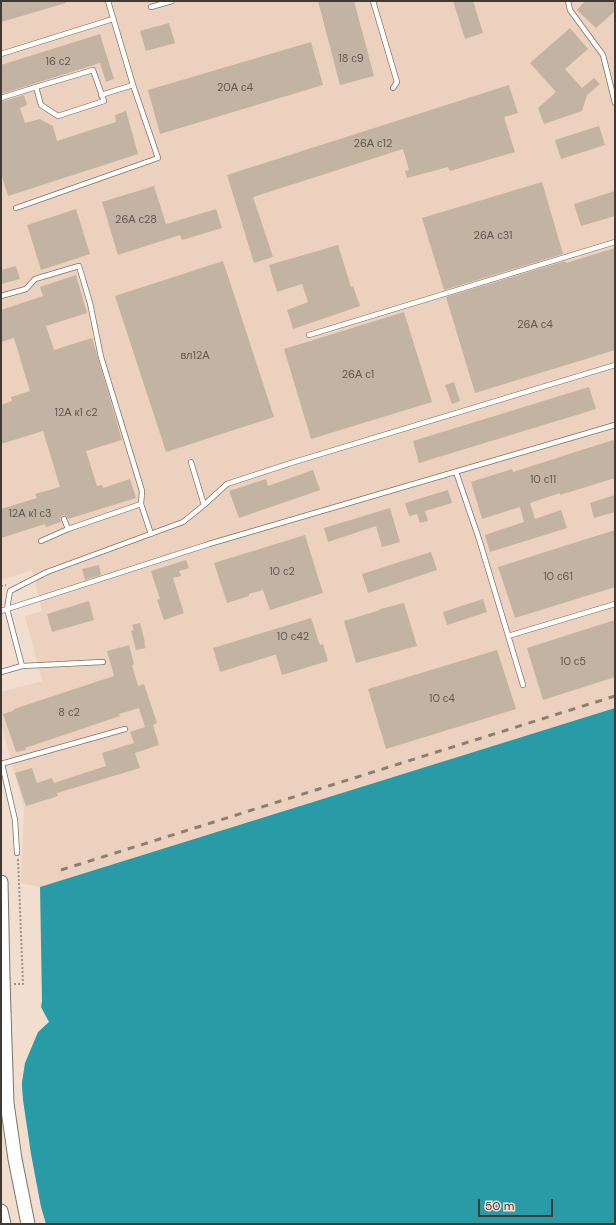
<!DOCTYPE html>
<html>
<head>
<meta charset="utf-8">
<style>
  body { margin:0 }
  #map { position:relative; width:616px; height:1225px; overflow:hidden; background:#f2decf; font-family:"DM Sans",sans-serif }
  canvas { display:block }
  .frame { position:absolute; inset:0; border:2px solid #413a34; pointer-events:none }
  .scale { position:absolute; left:478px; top:1199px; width:75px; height:18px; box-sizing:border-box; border:2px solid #413a34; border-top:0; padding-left:5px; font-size:12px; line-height:14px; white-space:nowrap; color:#413a34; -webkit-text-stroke:3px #f2decf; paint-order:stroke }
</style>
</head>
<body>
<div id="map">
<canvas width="616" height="1225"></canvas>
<div class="frame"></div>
<div class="scale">50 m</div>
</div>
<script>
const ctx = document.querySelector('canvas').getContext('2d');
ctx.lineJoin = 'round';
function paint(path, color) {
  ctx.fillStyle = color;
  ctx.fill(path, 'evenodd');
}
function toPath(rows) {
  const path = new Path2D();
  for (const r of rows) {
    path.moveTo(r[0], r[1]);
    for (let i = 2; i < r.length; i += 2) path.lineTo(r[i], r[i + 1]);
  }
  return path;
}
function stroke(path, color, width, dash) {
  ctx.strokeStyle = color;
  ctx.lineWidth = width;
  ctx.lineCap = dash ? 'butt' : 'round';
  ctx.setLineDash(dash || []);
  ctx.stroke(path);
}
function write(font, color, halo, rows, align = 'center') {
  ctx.font = font + ' "DM Sans",sans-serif';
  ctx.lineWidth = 3.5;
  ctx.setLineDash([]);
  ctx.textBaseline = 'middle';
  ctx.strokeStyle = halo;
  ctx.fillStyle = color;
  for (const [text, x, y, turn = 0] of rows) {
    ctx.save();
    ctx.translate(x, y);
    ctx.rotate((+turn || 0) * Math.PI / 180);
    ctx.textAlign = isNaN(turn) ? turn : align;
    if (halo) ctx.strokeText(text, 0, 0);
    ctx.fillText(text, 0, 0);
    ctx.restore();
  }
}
paint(toPath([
  [1,1,615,1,615,708,40,887,21,883,24,808,1,724,1,692,42,681,25,616,42,611,32,570,1,580]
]), '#ecd2be');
paint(toPath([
  [615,708,615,1224,1,1224,1,1112,20,1095,25,1063,38,1032,49,1022,41,1007,42,1001,40,887]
]), '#299ba7');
paint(toPath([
  [21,1073,23,1100,31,1154,41,1207,46,1224,1,1224,1,1109,18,1094]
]), '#f2decf');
paint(toPath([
  [1,1,66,1,66,3,1,22],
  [318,1,354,1,374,76,340,85],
  [453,1,473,1,483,33,465,39],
  [585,1,615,1,615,11,596,28,577,10],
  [169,23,175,43,146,51,140,31],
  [570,28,588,49,565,69,582,88,594,78,600,84,587,95,582,111,544,124,538,108,556,92,530,63],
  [100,34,114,79,106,82,100,63,1,94,1,65],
  [311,42,323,85,160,134,148,90],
  [509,85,518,113,504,117,515,152,450,171,448,167,407,178,405,171,409,170,403,149,253,197,273,257,254,263,227,175],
  [24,95,27,105,20,108,25,123,40,119,53,126,57,141,116,122,115,115,126,111,138,154,8,196,1,173,1,102],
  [599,126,605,145,561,159,555,140],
  [542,182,563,254,444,290,422,218],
  [154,186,166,224,216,209,222,228,182,240,180,235,118,255,102,202],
  [615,191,615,216,581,226,574,204],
  [76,209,90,254,41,270,27,225],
  [338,245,351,287,353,286,360,306,293,329,287,310,308,302,302,284,277,292,269,265],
  [615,248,615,350,475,393,446,297,565,261,566,263],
  [223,261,274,417,166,452,115,296],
  [16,266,20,279,1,284,1,270],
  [76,275,87,313,46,326,54,350,92,338,122,440,86,451,97,486,102,485,103,488,130,479,136,498,68,519,66,516,63,515,60,518,61,522,46,527,45,524,1,538,1,509,37,498,35,494,60,487,43,431,1,444,1,405,12,401,11,397,30,391,14,338,1,342,1,310,43,296,40,287],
  [404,312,432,402,311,439,284,349],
  [454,382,460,401,452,404,445,385],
  [589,387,596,409,419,463,413,441],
  [613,440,615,445,615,478,560,495,560,493,530,503,535,519,561,510,567,528,490,552,485,535,524,522,520,507,482,519,471,482,512,469,513,472],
  [313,470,320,490,239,518,229,491,266,479,268,486],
  [448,490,452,503,425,511,428,521,420,523,417,514,409,516,405,503],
  [615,495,615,512,594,518,590,503],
  [390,508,400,542,382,547,376,526,328,542,324,528],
  [615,530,615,587,515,618,498,567],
  [305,535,323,593,270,610,263,590,249,594,249,596,227,603,214,563],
  [431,552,437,570,368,593,362,574],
  [186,560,189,568,179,571,181,576,173,578,184,613,164,620,157,600,160,599,151,571],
  [99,565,101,575,85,580,82,569],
  [483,599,487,612,447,625,443,612],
  [89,601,94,620,52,632,47,614],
  [404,603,417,646,356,663,344,621,380,610,380,609],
  [311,618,320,645,323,644,328,661,282,675,276,655,274,655,220,672,213,648],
  [615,620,615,677,543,700,527,648],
  [140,623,145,642,144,643,146,648,136,650,131,631,134,630,132,625],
  [129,645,134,664,132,665,138,686,144,684,157,723,153,725,159,745,135,753,140,768,57,793,58,796,26,806,15,773,32,768,37,783,52,778,54,783,106,766,102,753,134,743,130,732,145,727,139,708,119,714,120,716,25,748,26,750,16,752,3,714,13,711,14,709,114,676,107,651],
  [497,650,516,709,386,749,368,689]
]), '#c2b3a2');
const lane = toPath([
  [373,1,397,82,393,88],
  [568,1,570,10,603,55,615,103],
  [151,7,172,1],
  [1,54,113,19],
  [101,95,133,85],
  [1,98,36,87,93,70,104,101,58,116,41,105,36,87],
  [16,208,158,158,133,85,108,1],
  [1,296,26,289,35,279,79,266,90,303,101,357,142,491,141,504],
  [309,335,615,242],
  [191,462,204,505],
  [456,472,479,539,523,685],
  [64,519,68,529],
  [41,541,68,529,141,504,151,534],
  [1,611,209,544,615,425],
  [508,636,615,604],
  [22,666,7,609,10,591,47,572,183,522,204,505,227,484,291,463,615,365],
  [1,672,22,666,103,662],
  [1,764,125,729],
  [2,764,15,820,17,853]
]);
const secondary = toPath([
  [1,882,3,977],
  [4,1013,7,1103,15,1159,28,1224],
  [1,1211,4,1224]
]);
stroke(lane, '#827163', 6);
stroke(secondary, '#827163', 15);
stroke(toPath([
  [1,586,6,585],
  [14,984,23,984,18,859]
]), '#9f9186', 2, [2, 2]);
stroke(lane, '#fff', 4.5);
stroke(secondary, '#fff', 13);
stroke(toPath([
  [61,870,615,696]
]), '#8b7f75', 3, [7, 7]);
const secondaryBridge = toPath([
  [3,977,4,1013]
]);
stroke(secondaryBridge, '#827163', 15, []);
stroke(secondaryBridge, '#fff', 13);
write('11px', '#615850', null, [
  ["18 с9",351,59],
  ["16 с2",58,62],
  ["20А с4",235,88],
  ["26А с12",373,144],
  ["26А с28",136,220],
  ["26А с31",493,236],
  ["26А с4",535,325],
  ["вл12А",195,356],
  ["26А с1",358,375],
  ["12А к1 с2",76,413],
  ["10 с11",543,480],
  ["12А к1 с3",30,514],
  ["10 с2",282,572],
  ["10 с61",558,577],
  ["10 с42",293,637],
  ["10 с5",573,662],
  ["10 с4",442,699],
  ["8 с2",69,713]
]);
</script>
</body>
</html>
